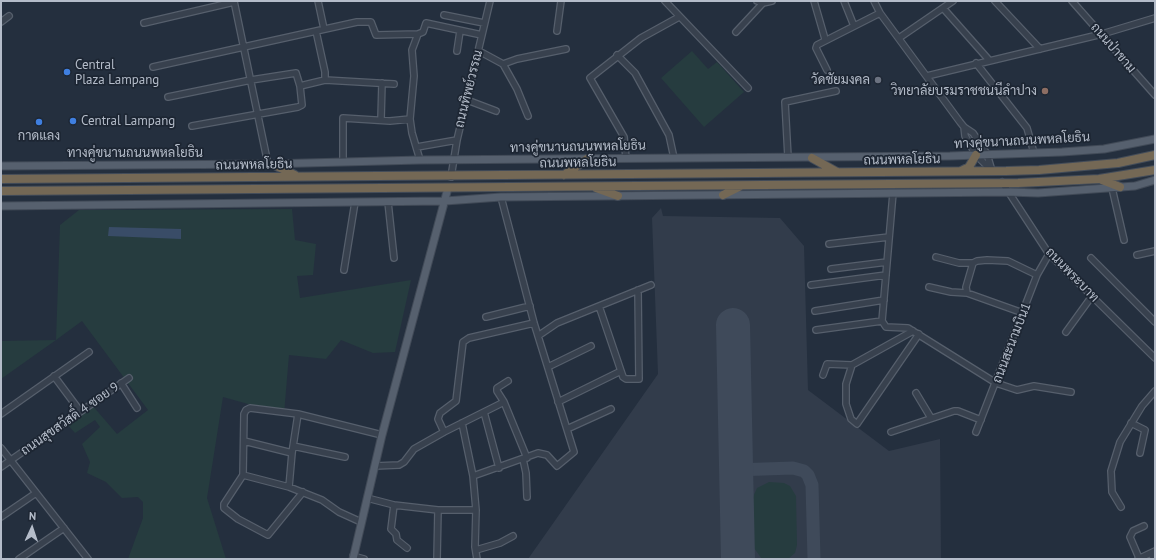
<!DOCTYPE html>
<html>
<head>
<meta charset="utf-8">
<style>
  body { margin:0 }
  #map { position:relative; width:1156px; height:560px; overflow:hidden; background:#242f3e; font-family:"PT Sans",sans-serif }
  canvas { display:block }
  .frame { position:absolute; inset:0; border:2px solid #b4bcc9; pointer-events:none }
  .north { position:absolute; left:12px; top:508px; width:40px; height:40px; -webkit-text-stroke:3px #1d2633; paint-order:stroke; rotate:3deg; font-size:11px; font-weight:700; line-height:16px; text-align:center; color:#b4bcc9 }
  .north::after { content:''; display:block; margin:auto; width:14px; height:18px; background:#b4bcc9; clip-path:polygon(50% 0,100% 100%,50% 72%,0 100%) }
</style>
</head>
<body>
<div id="map">
<canvas width="1156" height="560"></canvas>
<div class="frame"></div>
<div class="north">N</div>
</div>
<script>
const ctx = document.querySelector('canvas').getContext('2d');
ctx.lineJoin = 'round';
function paint(path, color) {
  ctx.fillStyle = color;
  ctx.fill(path, 'evenodd');
}
function toPath(rows) {
  const path = new Path2D();
  for (const r of rows) {
    path.moveTo(r[0], r[1]);
    for (let i = 2; i < r.length; i += 2) path.lineTo(r[i], r[i + 1]);
  }
  return path;
}
function stroke(path, color, width, dash) {
  ctx.strokeStyle = color;
  ctx.lineWidth = width;
  ctx.lineCap = dash ? 'butt' : 'round';
  ctx.setLineDash(dash || []);
  ctx.stroke(path);
}
function write(font, color, halo, rows, align = 'center') {
  ctx.font = font + ' "PT Sans",Sarabun,sans-serif';
  ctx.lineWidth = 3.5;
  ctx.setLineDash([]);
  ctx.textBaseline = 'middle';
  ctx.strokeStyle = halo;
  ctx.fillStyle = color;
  for (const [text, x, y, turn = 0] of rows) {
    ctx.save();
    ctx.translate(x, y);
    ctx.rotate((+turn || 0) * Math.PI / 180);
    ctx.textAlign = isNaN(turn) ? turn : align;
    if (halo) ctx.strokeText(text, 0, 0);
    ctx.fillText(text, 0, 0);
    ctx.restore();
  }
}
paint(toPath([
  [661,208,663,216,780,218,804,246,808,390,889,451,940,439,941,559,528,559,658,374,652,218]
]), '#323c4b');
paint(toPath([
  [692,51,708,69,717,62,744,92,704,127,661,78],
  [292,209,295,240,316,244,313,275,297,276,300,298,411,280,395,352,373,353,341,340,326,359,289,355,284,414,223,397,207,498,226,559,128,559,143,518,143,502,138,497,122,498,106,482,87,473,90,462,82,444,100,427,95,420,75,433,66,423,92,405,117,434,148,410,82,321,56,340,1,379,1,341,56,340,60,225,79,210],
  [769,482,784,483,790,486,796,496,797,545,795,553,788,559,762,559,754,548,753,497,757,488]
]), '#263c3f');
paint(toPath([
  [109,227,181,229,181,239,108,236]
]), '#394c67');
stroke(toPath([
  [735,470,793,468,804,471,808,475,812,485,814,559]
]), '#3f4a5a', 13);
stroke(toPath([
  [733,325,738,559]
]), '#3f4a5a', 34);
const minor = toPath([
  [234,1,268,164],
  [318,1,324,29],
  [665,1,748,88],
  [757,1,763,3,772,1],
  [814,1,825,39],
  [844,1,854,26],
  [874,1,880,13,960,122,964,127,973,133,987,154,992,171],
  [995,1,1040,49],
  [1072,1,1155,95],
  [943,8,989,60],
  [444,15,484,23],
  [1,22,9,16],
  [144,23,234,2],
  [316,31,325,72,325,80],
  [557,31,561,1],
  [736,32,763,3,762,1],
  [418,34,423,32,426,23,482,35],
  [899,38,953,1],
  [457,51,460,31],
  [479,51,503,64,517,89,528,116],
  [617,55,635,73,669,135,674,158],
  [976,63,1027,128,1034,153],
  [503,64,517,59,566,49],
  [153,67,357,22,371,22,376,35,418,34,412,50,414,76,410,119,412,133,420,160],
  [827,70,816,48,817,45,880,13],
  [927,76,1102,34,1155,18],
  [300,86,325,80,394,84],
  [168,97,251,80,296,73,300,86,302,105,298,107,192,126],
  [467,100,496,111],
  [381,119,382,83],
  [964,127,965,136,976,155,991,170],
  [417,147,457,140],
  [788,157,785,102,836,91],
  [626,158,624,137,590,78,641,38,679,17],
  [343,162,343,118,390,121,410,119],
  [451,177,457,140,490,1],
  [1002,182,1049,254,1155,358],
  [1112,188,1124,240],
  [893,193,882,321,886,327,908,328,996,383,1017,390,1034,386,1071,392],
  [388,202,394,258],
  [829,244,889,237],
  [1137,255,1155,251],
  [936,257,959,263,973,263,977,261,987,260,1008,261,1037,275],
  [1091,258,1155,322],
  [973,263,966,287,967,293,1023,313],
  [831,269,887,262],
  [344,270,355,202],
  [811,285,886,275],
  [929,287,951,292,967,293],
  [599,306,623,377,626,379,639,379,638,290],
  [815,311,884,300],
  [486,317,530,306],
  [816,330,882,321],
  [1066,332,1092,296],
  [538,336,557,323,651,285],
  [852,365,846,384,846,404,851,419,857,424,919,334],
  [548,367,591,346],
  [823,375,827,364,852,365,913,331],
  [54,376,80,411],
  [508,381,497,388,497,391,504,402,527,458],
  [121,383,137,408],
  [916,393,931,418],
  [558,402,621,371],
  [484,412,499,468],
  [1,414,89,352],
  [462,423,473,476,476,510,475,547,477,559],
  [1131,423,1145,430,1140,453],
  [567,429,611,409],
  [444,432,438,419,440,413,456,401,463,342,469,338,534,323],
  [891,432,954,411,958,411,981,420],
  [976,432,1037,275,1049,254],
  [244,441,292,453],
  [293,446,345,457],
  [1,448,88,559],
  [523,459,526,473,527,497],
  [375,466,399,465,404,462,414,449,444,432,504,402],
  [1,467,129,378],
  [243,475,289,487,322,500,339,512,361,522],
  [473,476,538,453,547,455,557,466,574,452,534,323,501,197],
  [289,487,292,453,298,414],
  [303,492,268,535,238,519,224,508,224,504,243,475,244,414,246,410,250,408,298,414,382,435],
  [367,498,394,505,438,510,476,510],
  [394,505,391,529,396,534,397,540,407,548],
  [1121,507,1112,492,1111,471,1120,442,1142,406,1155,391],
  [1,517,36,493],
  [476,550,500,543,513,536],
  [1151,553,1154,559],
  [353,556,364,559],
  [1139,558,1130,537,1133,531,1144,526],
  [19,559,64,528],
  [437,559,438,510],
  [1138,559,1155,551]
]);
const major = toPath([
  [1,166,268,164,420,160,950,156,1062,152,1104,149,1155,139],
  [1,206,445,201,501,197,1009,192,1038,193,1135,186,1155,180],
  [353,559,382,435,448,188]
]);
const highway = toPath([
  [812,158,837,172],
  [272,164,295,175],
  [961,171,969,167,976,155],
  [564,175,587,159],
  [1,179,1006,171,1039,170,1118,163,1155,155],
  [1102,180,1120,187],
  [596,188,618,196],
  [1,191,1018,183,1099,179,1155,170],
  [723,195,741,186]
]);
stroke(minor, '#565f6c', 8);
stroke(major, '#414a57', 9);
stroke(highway, '#434c59', 10);
stroke(minor, '#38414e', 5.5);
stroke(major, '#56606e', 7);
stroke(highway, '#746855', 8);
for (const [x, y, r, color] of [
  [67,72,4,"#3f7fe0"],
  [878,80,4,"#6b7280"],
  [1045,91,4,"#8d6e63"],
  [73,121,4,"#3f7fe0"],
  [39,122,4,"#3f7fe0"]
]) {
  const dot = new Path2D();
  dot.arc(x, y, r, 0, 2 * Math.PI);
  ctx.fillStyle = color;
  ctx.fill(dot);
  stroke(dot, '#1d2633', 1.5);
}
write('13px', '#b4bcc9', '#1d2633', [
  ["ถนนป่าขาม",1113,48,49],
  ["ถนนทิพย์วรรณ",469,89,-76],
  ["ทางคู่ขนานถนนพหลโยธิน",1022,141,-3],
  ["ทางคู่ขนานถนนพหลโยธิน",578,147,-1],
  ["ทางคู่ขนานถนนพหลโยธิน",135,153],
  ["ถนนพหลโยธิน",902,160,-1],
  ["ถนนพหลโยธิน",578,163,-1],
  ["ถนนพหลโยธิน",254,165,-1],
  ["ถนนพระบาท",1072,275,46],
  ["ถนนสะนามบิน1",1012,343,-69],
  ["ถนนสุขสวัสดิ์ 4 ซอย 9",70,419,-35]
]);
write('13px', '#b4bcc9', '#1d2633', [
  ["Central",75,65],
  ["Plaza Lampang",75,80],
  ["วัดชัยมงคล",870,80,"right"],
  ["วิทยาลัยบรมราชชนนีลำปาง",1037,91,"right"],
  ["Central Lampang",81,121],
  ["กาดแลง",39,136,"center"]
], 'left');
</script>
</body>
</html>
